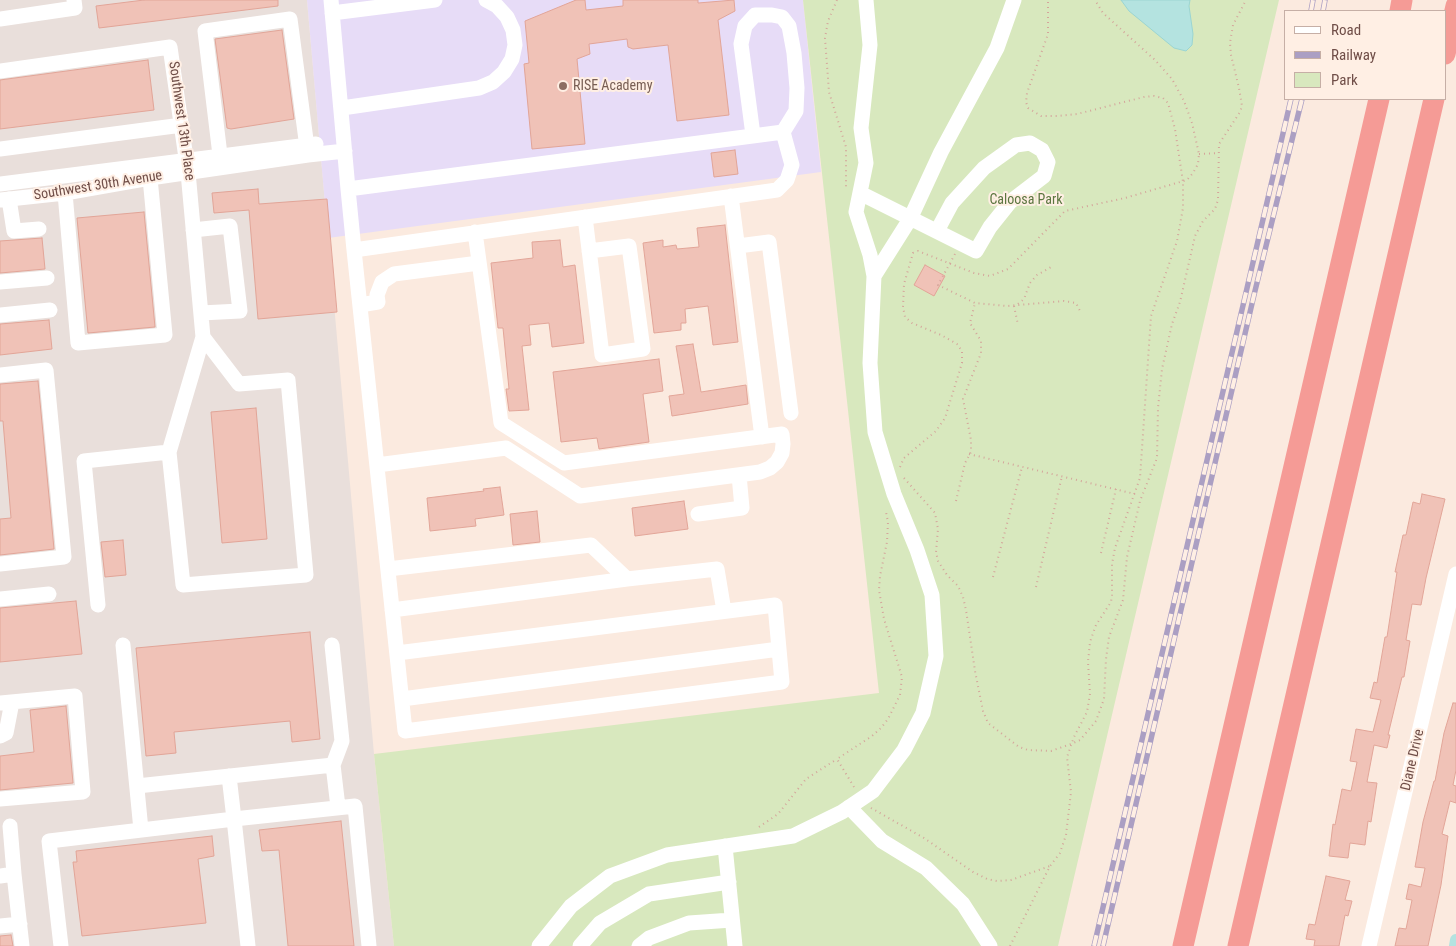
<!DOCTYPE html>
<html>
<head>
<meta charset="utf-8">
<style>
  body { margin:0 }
  #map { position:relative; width:1456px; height:946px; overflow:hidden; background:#fbeadf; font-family:"Roboto Condensed",sans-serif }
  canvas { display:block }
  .legend { position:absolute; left:1284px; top:10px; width:162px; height:90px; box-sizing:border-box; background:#ffefe4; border:1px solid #c6afa6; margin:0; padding:6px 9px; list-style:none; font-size:15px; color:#704e48 }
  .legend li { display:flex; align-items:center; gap:10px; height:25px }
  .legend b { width:25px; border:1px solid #c6afa6 }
</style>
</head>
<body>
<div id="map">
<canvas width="1456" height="946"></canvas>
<ul class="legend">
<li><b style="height:6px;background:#fff"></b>Road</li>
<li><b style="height:6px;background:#ab9fc3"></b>Railway</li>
<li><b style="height:14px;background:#d8e8be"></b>Park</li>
</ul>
</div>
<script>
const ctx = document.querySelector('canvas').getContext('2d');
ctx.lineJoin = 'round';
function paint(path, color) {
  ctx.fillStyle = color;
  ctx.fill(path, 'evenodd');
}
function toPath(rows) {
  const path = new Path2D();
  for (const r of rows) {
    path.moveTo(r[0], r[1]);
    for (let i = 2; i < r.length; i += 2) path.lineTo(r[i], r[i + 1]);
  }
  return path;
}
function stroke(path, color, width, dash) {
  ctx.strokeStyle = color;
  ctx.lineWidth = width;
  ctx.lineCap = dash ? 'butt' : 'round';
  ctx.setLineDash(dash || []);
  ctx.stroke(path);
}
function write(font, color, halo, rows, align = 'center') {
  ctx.font = font + ' "Roboto Condensed",sans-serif';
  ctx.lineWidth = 4;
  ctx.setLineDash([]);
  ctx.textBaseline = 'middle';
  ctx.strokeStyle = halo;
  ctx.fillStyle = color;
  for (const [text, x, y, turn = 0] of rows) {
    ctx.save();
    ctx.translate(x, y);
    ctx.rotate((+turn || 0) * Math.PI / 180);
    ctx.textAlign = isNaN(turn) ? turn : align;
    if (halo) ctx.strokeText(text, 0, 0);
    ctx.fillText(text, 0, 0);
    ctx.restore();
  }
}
paint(toPath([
  [0,0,307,0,374,754,394,946,0,946]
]), '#e9dfdb');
paint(toPath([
  [307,0,803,0,821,172,328,238]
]), '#e7dcf7');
paint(toPath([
  [803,0,1279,0,1058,946,394,946,374,754,879,693]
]), '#d8e8be');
const water = toPath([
  [1121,0,1190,0,1189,6,1193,34,1192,45,1186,51,1174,48,1129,11,1121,0]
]);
paint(water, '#b4e3e0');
stroke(water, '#9bd5d2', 1);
stroke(toPath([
  [1455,946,1456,940]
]), '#b4e3e0', 12);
const building = toPath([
  [144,0,278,0,278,6,99,28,96,6,144,0],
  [576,0,585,0,586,10,623,6,623,0,698,0,698,3,734,0,735,11,718,20,729,115,677,121,668,45,633,49,628,47,627,39,589,44,590,54,577,59,585,144,532,149,524,64,529,63,525,21,576,0],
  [282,30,294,119,231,129,227,128,215,39,282,30],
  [148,60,154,110,0,129,0,80,148,60],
  [735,150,738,174,714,177,711,153,735,150],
  [258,189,259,204,327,199,337,312,258,319,249,210,214,213,212,193,258,189],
  [144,212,155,327,88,333,77,218,144,212],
  [725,225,738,342,713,345,708,306,685,309,686,323,681,323,681,330,654,333,643,243,663,240,663,247,676,245,677,249,699,247,697,228,725,225],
  [42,238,45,269,0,273,0,241,42,238],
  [560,240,563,267,575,265,584,343,552,347,549,323,529,325,531,345,522,346,529,410,509,411,506,389,509,389,503,328,498,328,491,263,533,258,532,242,560,240],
  [925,265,945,276,934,296,914,285,925,265],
  [49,320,52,349,0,355,0,324,49,320],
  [693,344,701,392,746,385,748,404,672,416,669,396,684,394,676,346,693,344],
  [659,359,663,391,643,394,649,442,599,449,597,438,561,442,553,372,659,359],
  [38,381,54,549,0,555,0,519,11,518,3,421,0,421,0,384,38,381],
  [256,408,267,539,222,543,211,412,256,408],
  [500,487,504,515,475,519,476,526,430,531,427,498,484,491,483,489,500,487],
  [1422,494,1445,499,1426,578,1421,605,1412,604,1406,640,1410,641,1404,677,1402,677,1388,735,1390,735,1387,748,1374,745,1367,782,1377,783,1371,822,1368,821,1365,845,1350,843,1348,858,1329,856,1333,824,1335,825,1342,789,1351,791,1357,762,1350,761,1356,729,1373,732,1381,700,1370,698,1374,682,1377,683,1385,637,1387,637,1397,572,1395,572,1403,535,1406,535,1413,502,1420,504,1422,494],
  [684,501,688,529,635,536,632,508,684,501],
  [537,511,540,542,513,545,510,514,537,511],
  [123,540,126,575,105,577,101,542,123,540],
  [76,601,82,654,0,662,0,608,76,601],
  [310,632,320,739,292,742,290,721,174,732,176,753,146,756,136,648,310,632],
  [1453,703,1456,703,1456,770,1453,785,1456,786,1456,803,1450,801,1442,834,1448,836,1441,885,1428,946,1395,946,1399,928,1406,929,1412,900,1406,899,1409,884,1421,887,1425,868,1415,867,1423,822,1434,781,1435,781,1444,733,1453,703],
  [66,706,73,783,0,790,0,756,34,752,30,710,66,706],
  [341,821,354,946,288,946,279,850,262,851,259,830,341,821],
  [212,836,214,856,198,859,206,923,82,936,73,862,77,862,76,851,212,836],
  [1326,876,1350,881,1345,900,1352,901,1348,916,1345,915,1339,946,1314,946,1315,940,1306,939,1309,924,1315,925,1326,876],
  [11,935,13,946,0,946,0,936,11,935]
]);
paint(building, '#f0c2b7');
stroke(building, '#e2a598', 1);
stroke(toPath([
  [837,0,828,21,825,38,829,92,846,147,846,190],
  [1199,154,1219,153],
  [955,254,938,285,975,303,1007,306,1064,301,1076,303,1080,311],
  [1018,304,1024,299,1030,283,1037,275,1051,267],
  [1014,306,1018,325],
  [969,454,1135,494],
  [900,467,904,458,936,431,945,418,962,363,962,351,957,344,941,335,912,323,905,317,903,307,904,284,913,253,918,251,974,273,990,276,1008,269,1065,211,1125,198,1187,180,1193,173,1198,164,1199,154,1192,123,1184,101,1172,79,1155,60,1103,13,1095,0],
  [904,478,935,513,938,529,936,552,938,561,947,575,958,586,963,597,966,610,975,671,983,711,988,723,1019,747,1028,750,1051,751,1071,744,1080,740,1096,721,1104,699,1106,659,1109,637,1123,600,1127,557,1140,501,1157,458,1158,408,1162,369,1172,324,1180,302,1195,236,1203,221,1215,209,1218,200,1219,144,1240,112,1242,106,1239,88,1231,55,1230,43,1233,25,1246,0],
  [956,501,965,463,971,452,971,440,963,399,981,353,981,341,970,323,975,303],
  [1101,553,1116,489],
  [993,577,1022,467],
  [1036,587,1062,476],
  [854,787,837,759,872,736,881,728,888,719,900,695,902,677,884,619,879,590,880,576,887,542,888,522,886,512],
  [871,808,924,838,973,872,987,879,997,881,1011,880,1050,866],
  [759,827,778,814,806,779,837,759],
  [1010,946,1050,866,1060,853,1066,835,1071,792,1067,757,1074,737,1087,712,1090,694,1088,662,1090,642,1096,625,1111,602,1112,595,1112,564,1115,548,1140,478,1151,316,1177,241,1183,208,1183,182,1175,129,1168,103,1163,98,1154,96,1144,97,1077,114,1057,116,1041,116,1028,108,1026,102,1027,93,1048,34,1048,0]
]), '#d4a59b', 2, [1, 4]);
stroke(toPath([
  [331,0,348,189,354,250,405,731,782,682,775,605,397,653],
  [332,13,435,0],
  [0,19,75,8,74,0],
  [0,71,170,47,188,172,203,337,169,452,84,461,98,605],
  [342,108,479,88,493,82,504,72,512,59,515,45,513,30,507,17,497,6,486,0],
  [0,149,182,125],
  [220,155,205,31,290,19,308,155],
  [0,184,316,144],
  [348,189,783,132],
  [65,193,78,343,165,335,150,178],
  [860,193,976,251,990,227,1010,202,1044,176,1048,162,1042,150,1030,143,1016,145,984,168,952,203,937,231],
  [731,196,762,437],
  [9,199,14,231,39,229],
  [0,200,65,193,150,178,308,155,345,151],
  [585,217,602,355,643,349,629,246,589,251],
  [193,230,230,226,240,311,201,313],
  [738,246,769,242,791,413],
  [354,250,777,190,787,180,792,165,783,132,796,111,797,88,794,53,789,26,782,17,772,15,755,15,745,26,741,44,753,135],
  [874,276,910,219,941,152,997,48,1014,0],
  [0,282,47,278],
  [360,305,378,302,377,295,382,282,394,274,479,263],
  [0,315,50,310],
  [0,375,46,370,64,557,0,564],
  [169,452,183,585,306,575,288,380,239,384,203,337],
  [377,465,506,448,580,496,760,472,770,468,777,462,782,453,783,444,782,434,564,463,501,423,475,232],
  [698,514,742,508,739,475],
  [388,569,591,545,627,579,717,569,724,611],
  [0,599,49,594],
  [392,610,627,579],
  [123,645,141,830],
  [332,645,342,741,333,765],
  [402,699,779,649],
  [0,703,75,696,83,792,0,799],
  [0,736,6,733,12,702],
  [137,786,333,765,338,807],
  [849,807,882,841,926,868,963,904,990,946],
  [10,826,14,874],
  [725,846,735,946],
  [0,876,14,874,22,946],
  [0,926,20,924],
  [61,946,49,841,234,819,229,776],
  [248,946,234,819,355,806,369,946],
  [539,946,571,906,610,876,667,855,793,836,842,812,873,791,904,750,923,713,936,656,932,595,917,550,894,494,875,432,870,363,874,276,870,255,856,212,866,163,861,128,870,45,866,0],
  [580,946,600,923,649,894,729,882],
  [639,946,649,938,689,923,732,920],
  [1369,946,1456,574]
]), '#fff', 15);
stroke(toPath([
  [1400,11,1402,0],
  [1445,54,1456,6],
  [1183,946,1379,99],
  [1238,946,1434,99]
]), '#f59b96', 21);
const rail = toPath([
  [1311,11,1313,0],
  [1323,11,1325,0],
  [1094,946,1291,99],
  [1103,946,1254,295,1302,99]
]);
stroke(rail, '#ab9fc3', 5.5);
stroke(rail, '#ffefe4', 4, [11]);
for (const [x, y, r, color] of [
  [563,86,5,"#8d6e63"]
]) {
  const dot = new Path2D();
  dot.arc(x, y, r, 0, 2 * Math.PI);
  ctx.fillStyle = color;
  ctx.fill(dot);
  stroke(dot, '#ffefe4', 2);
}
write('14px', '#785e54', '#ffefe4', [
  ["RISE Academy",573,86]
], 'left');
write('14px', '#704e48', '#ffefe4', [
  ["Southwest 13th Place",181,121,82],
  ["Southwest 30th Avenue",98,186,-9],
  ["Diane Drive",1413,760,-77]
]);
write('14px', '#5c7640', '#ffefe4', [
  ["Caloosa Park",1026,200]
]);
</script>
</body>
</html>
